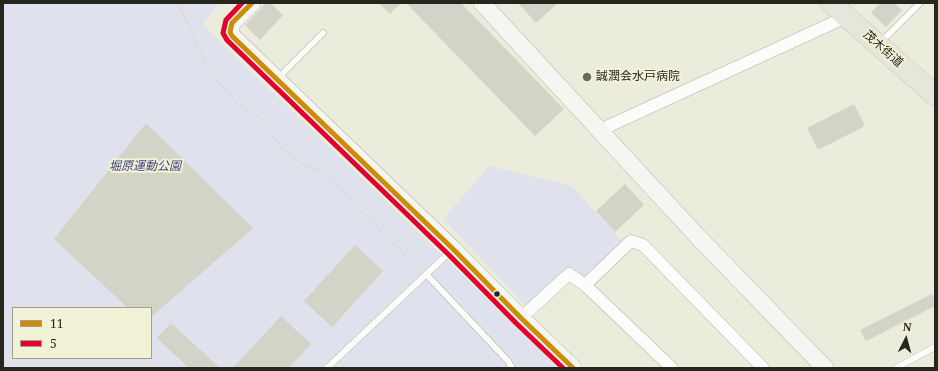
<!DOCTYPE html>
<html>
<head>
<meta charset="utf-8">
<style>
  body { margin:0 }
  #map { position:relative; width:938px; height:371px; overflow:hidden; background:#ececdd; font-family:"Noto Serif",serif }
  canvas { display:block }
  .frame { position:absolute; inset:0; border:4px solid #26261d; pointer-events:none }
  .legend { position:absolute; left:12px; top:307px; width:140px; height:52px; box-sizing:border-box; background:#f2f2d7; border:1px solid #a0a08d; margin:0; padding:5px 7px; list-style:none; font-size:12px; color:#26261d }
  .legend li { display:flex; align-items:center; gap:8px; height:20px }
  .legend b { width:20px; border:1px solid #a0a08d }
  .north { position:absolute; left:886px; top:319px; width:40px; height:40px; -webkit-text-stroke:3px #f2f2d7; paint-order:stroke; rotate:6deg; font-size:11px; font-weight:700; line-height:16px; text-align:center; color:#26261d }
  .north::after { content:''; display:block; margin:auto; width:14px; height:18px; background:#26261d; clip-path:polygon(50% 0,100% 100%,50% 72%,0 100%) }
</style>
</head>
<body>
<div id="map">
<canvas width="938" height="371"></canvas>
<div class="frame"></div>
<ul class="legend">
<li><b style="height:5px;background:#cd8c06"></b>11</li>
<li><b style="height:5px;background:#e4002b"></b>5</li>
</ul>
<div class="north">N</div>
</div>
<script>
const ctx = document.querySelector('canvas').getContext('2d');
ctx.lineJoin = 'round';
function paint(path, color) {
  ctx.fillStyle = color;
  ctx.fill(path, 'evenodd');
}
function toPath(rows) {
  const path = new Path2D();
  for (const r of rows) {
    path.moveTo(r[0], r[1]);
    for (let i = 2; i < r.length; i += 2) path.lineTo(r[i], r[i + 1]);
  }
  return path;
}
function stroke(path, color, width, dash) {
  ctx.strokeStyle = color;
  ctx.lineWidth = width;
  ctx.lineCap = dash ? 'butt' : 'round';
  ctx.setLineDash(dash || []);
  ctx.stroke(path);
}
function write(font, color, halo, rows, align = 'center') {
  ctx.font = font + ' "Noto Serif","Noto Sans JP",serif';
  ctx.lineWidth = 4;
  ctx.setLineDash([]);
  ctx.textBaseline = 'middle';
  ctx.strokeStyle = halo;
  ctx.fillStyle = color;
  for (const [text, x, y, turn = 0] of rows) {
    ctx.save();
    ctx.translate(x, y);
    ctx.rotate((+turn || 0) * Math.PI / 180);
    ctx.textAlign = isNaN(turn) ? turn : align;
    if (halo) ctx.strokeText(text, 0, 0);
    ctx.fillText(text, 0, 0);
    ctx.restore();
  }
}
paint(toPath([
  [3,3,220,3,202,24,559,368,3,368],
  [13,308,151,308,151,358,13,358],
  [489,166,572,186,624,243,585,281,568,271,528,308,443,219]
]), '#dfe2ed');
paint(toPath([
  [266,3,270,3,283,15,260,40,245,25],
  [379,3,401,3,390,14],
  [406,3,461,3,564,109,535,136],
  [518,3,558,3,536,23],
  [880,3,894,3,902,10,886,27,871,13],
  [854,104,865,126,818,150,807,128],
  [146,123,253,228,151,317,151,308,128,308,54,239],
  [625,184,644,205,615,232,596,211],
  [355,245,383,271,332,327,304,301],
  [932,294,935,301,935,306,866,341,860,330],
  [281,316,311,344,289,368,233,368],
  [171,323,220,368,189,368,157,338]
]), '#d3d3c7');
const lane = toPath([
  [881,42,920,3],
  [277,79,323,33],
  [426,274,508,361,512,368],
  [327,368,452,250],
  [896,368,935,347]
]);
const street = toPath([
  [600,130,846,17],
  [585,285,631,241,643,245,763,368],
  [521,318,569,274,585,285,672,368]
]);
const secondary = toPath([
  [252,3,232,23,230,32,232,36,453,249,521,318,573,368],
  [482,3,700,239,825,368]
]);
const highway = toPath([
  [831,3,935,95]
]);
stroke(lane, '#b3b3a8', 7);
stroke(street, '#b3b3a8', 13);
stroke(secondary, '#b3b3a8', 18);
stroke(highway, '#ccccc6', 22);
stroke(toPath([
  [178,3,209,70,236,103,258,116,282,148,304,165,329,175,354,204,418,268]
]), '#dcdcd7', 2.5, [3, 2]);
stroke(lane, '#fcfcfa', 6);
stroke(street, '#fcfcfa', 12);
stroke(secondary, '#f5f5f1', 17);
stroke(highway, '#e6e6db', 21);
stroke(toPath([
  [252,3,232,23,230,32,232,36,453,249,521,318,573,368]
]), '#cd8c06', 5);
stroke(toPath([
  [242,3,226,20,223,33,227,40,448,254,516,323,563,368]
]), '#e4002b', 5);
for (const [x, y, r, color] of [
  [587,77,5,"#6b6b60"],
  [497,294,3.5,"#26261d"]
]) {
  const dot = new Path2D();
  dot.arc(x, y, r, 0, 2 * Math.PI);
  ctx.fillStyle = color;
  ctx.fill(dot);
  stroke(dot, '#f2f2d7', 1.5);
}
write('12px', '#26261d', '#f2f2d7', [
  ["茂木街道",883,49,42]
]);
write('12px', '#26261d', '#f2f2d7', [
  ["誠潤会水戸病院",596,77]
], 'left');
write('italic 12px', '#41457e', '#f2f2d7', [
  ["堀原運動公園",145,167]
]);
</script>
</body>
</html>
